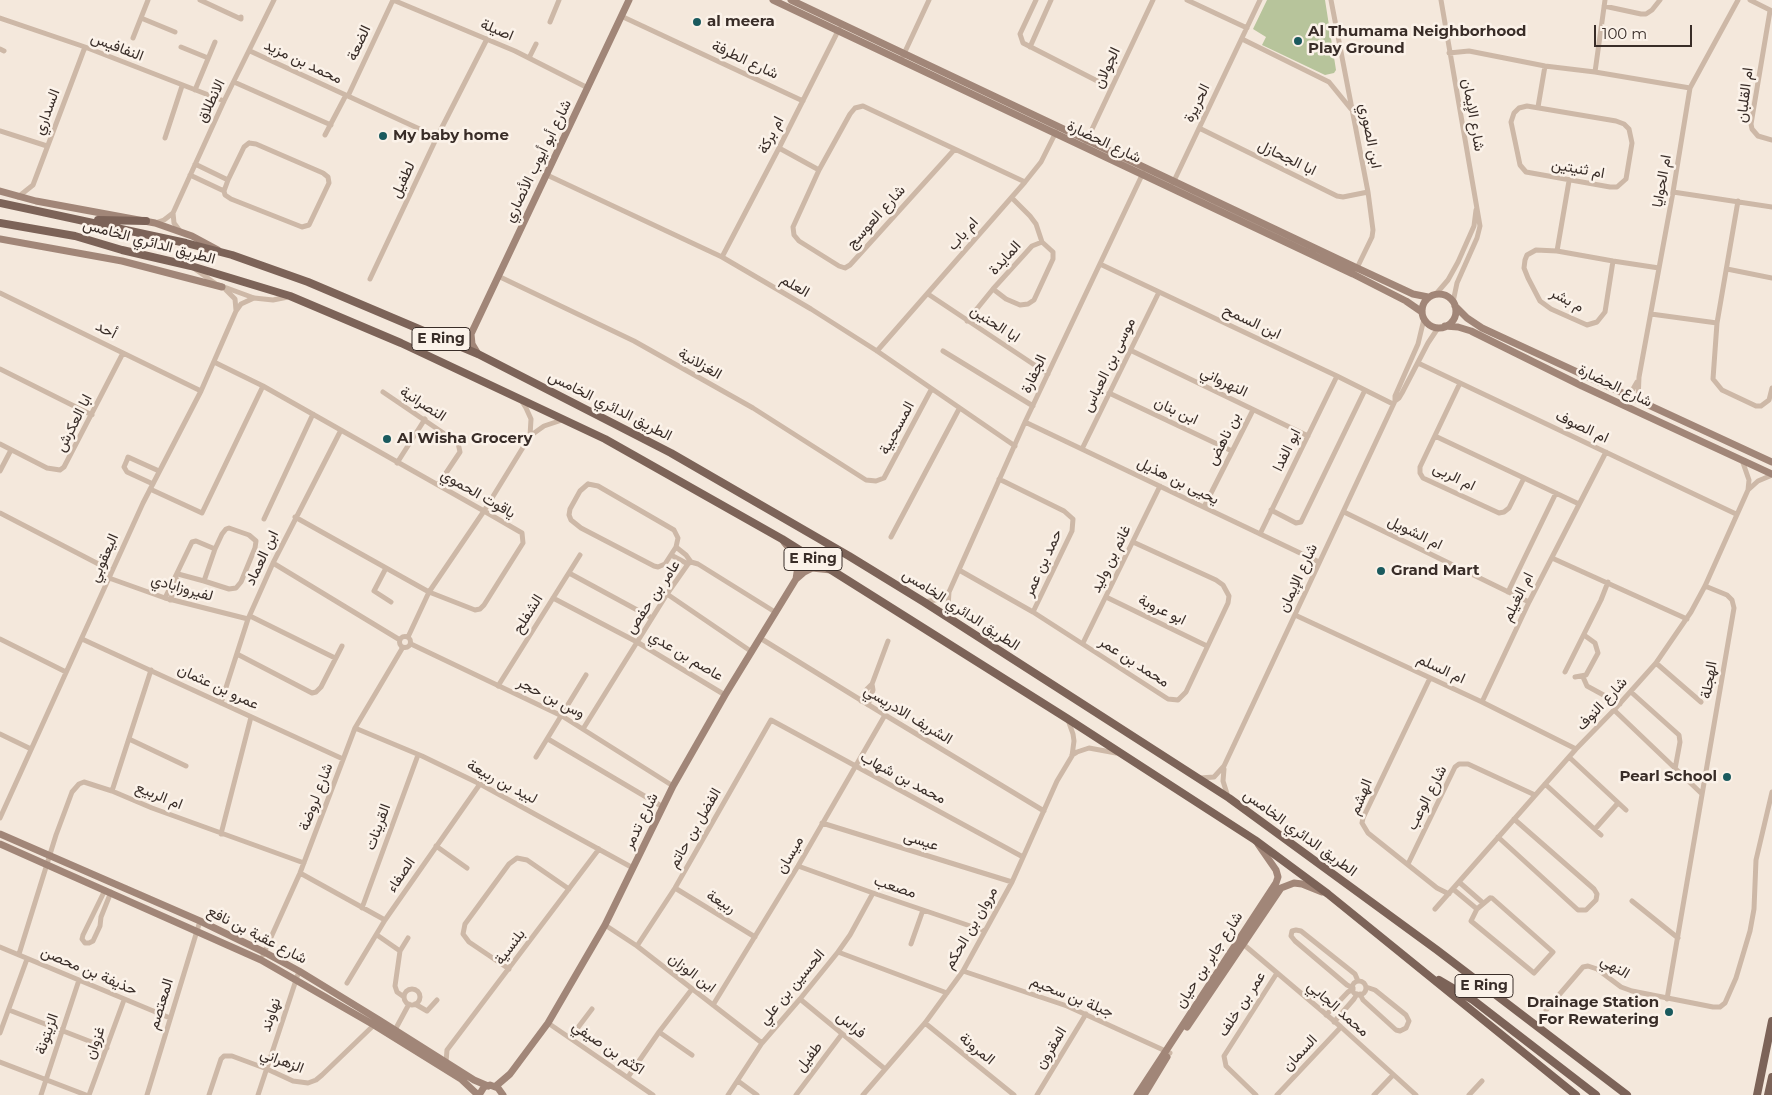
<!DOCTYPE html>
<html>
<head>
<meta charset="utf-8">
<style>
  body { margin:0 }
  #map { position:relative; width:1772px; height:1095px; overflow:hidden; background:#f4e8dc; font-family:Montserrat,sans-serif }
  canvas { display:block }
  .scale { position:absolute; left:1594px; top:25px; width:98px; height:22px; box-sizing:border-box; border:2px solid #392d28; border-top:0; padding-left:6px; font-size:15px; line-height:18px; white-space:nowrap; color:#392d28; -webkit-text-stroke:4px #fbf2e9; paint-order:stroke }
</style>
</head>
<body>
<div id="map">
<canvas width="1772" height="1095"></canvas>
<div class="scale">100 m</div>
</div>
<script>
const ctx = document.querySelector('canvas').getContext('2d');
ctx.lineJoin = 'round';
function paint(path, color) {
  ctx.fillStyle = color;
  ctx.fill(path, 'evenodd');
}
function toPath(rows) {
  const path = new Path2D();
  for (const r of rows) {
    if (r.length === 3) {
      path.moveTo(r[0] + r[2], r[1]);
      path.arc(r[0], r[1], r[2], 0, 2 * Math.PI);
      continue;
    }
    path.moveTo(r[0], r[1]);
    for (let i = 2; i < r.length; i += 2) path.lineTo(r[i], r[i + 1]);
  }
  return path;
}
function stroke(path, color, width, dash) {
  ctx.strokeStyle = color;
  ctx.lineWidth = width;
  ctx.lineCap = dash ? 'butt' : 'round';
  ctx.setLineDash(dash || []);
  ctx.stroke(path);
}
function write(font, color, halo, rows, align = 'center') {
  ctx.font = font + ' Montserrat,Vazirmatn,sans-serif';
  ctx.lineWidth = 5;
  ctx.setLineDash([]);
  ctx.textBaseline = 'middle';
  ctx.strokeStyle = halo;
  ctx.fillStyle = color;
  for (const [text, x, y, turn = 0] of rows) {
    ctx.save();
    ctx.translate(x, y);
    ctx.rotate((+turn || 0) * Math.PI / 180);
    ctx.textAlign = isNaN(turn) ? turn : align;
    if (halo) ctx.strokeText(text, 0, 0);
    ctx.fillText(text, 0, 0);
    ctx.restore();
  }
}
paint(toPath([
  [1267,0,1325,0,1336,70,1334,73,1325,75,1262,45,1266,37,1253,29]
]), '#b7c49b');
stroke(toPath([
  [200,0,241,19,241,17],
  [393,0,515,51,588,88],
  [1036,0,1020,34,1023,43,1111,88],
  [1187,0,1247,28],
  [1331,0,1368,192,1373,230,1372,237,1356,270],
  [1441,0,1480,226,1477,238,1457,283,1453,302],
  [1750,0,1772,11],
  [1604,6,1641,14,1646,14,1652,10,1660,0],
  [1770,11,1751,124,1752,129,1758,136,1772,140],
  [621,16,803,101],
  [0,18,85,47,224,101],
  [141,18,175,32],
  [550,22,559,0],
  [133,38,148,0],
  [1242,39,1329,82,1351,109],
  [181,47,208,58],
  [1030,47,1051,0],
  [0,49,4,51],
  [250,51,437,137],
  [1449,53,1469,51,1545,66,1595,72,1690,88],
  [903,56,929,0],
  [529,58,536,44],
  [1595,72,1605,0],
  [234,82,331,125],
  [195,90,215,42],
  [348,96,393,0],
  [1527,106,1616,121,1624,124,1629,129,1632,143,1626,179,1617,187,1610,187,1526,172,1520,165,1511,122,1514,113,1519,108,1527,106],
  [1538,107,1545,66],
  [1199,128,1337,196,1343,197,1368,192],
  [0,131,47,146],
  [325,135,346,95],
  [165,138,182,86],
  [1086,142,1153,0],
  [249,143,256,144,323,173,328,177,329,183,309,225,302,227,231,199,225,195,224,191,228,180,244,147,249,143],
  [779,148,819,170],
  [954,150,850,265,845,268,839,266,799,241,794,235,793,227,819,170,850,114,855,108,863,106,1025,182],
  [195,164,228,180],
  [190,175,224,191],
  [547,175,722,257,811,309,877,351,1015,446],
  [1173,183,1260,0],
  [1673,192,1772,207],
  [18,197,33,185,85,47],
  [1012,198,1030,216,1036,224,1042,242],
  [1738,201,1717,323,1713,379,1722,390,1756,406,1761,406,1769,400,1772,388],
  [173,213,174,223,180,231],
  [155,223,164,220,173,213,224,101,274,0],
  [1557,251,1569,181],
  [722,257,779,148,839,29],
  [1613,261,1605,312,1597,322,1587,325,1551,309,1540,301,1528,278,1524,268,1525,260,1527,255,1536,250,1557,251,1613,261,1659,268],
  [1100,264,1337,376,1393,404],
  [195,269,216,284,254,298,273,300,288,297],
  [1727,269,1772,278],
  [498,276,634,341,753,408,866,480,876,481,884,478,931,390],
  [370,279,437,137,487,39],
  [226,290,235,299,236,310],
  [0,293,201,391],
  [928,294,1048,374],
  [1436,294,1448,280,1458,262,1474,226,1476,210],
  [1651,314,1717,323],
  [967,321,993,289,1032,246,1042,242,1053,252,1053,259,1034,300,1028,304,1020,305,1006,299,993,289],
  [1130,350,1308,436],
  [877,351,1025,182,1041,162,1056,132],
  [943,351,1033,406],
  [214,362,263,386,484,511,522,533,523,543,484,605,480,609,475,610,429,592,295,517],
  [1418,363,1736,514],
  [0,369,92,415],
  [1460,383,1420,467,1420,473,1423,478,1499,513,1504,512,1509,508,1524,478],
  [383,392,458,443,460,452,438,485],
  [1109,393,1232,451],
  [1626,394,1633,389,1637,382],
  [521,400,526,408,531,419,530,436],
  [1638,400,1639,377,1673,192,1690,88,1738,0],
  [1395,401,1399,398,1402,393,1428,343,1438,328],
  [1025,422,1319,562],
  [1435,436,1579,504],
  [0,444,47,468,60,470,64,467,123,353],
  [1082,449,1159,292],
  [1742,460,1749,480,1748,490],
  [397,463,425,419],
  [0,471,11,450],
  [999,479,1064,511,1073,519,1072,531,1033,612],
  [153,484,127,472,124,467,127,460,128,457,159,471],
  [588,484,598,486,674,530,678,538,676,547,665,564,658,567,654,566,581,528,571,520,569,515,570,509,580,491,588,484],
  [150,489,202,513,263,386],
  [1204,507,1253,410],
  [1271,510,1296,523,1301,522,1365,390],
  [1344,512,1529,602],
  [0,513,112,571],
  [264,519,313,414],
  [1260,534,1337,376],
  [891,537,959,409],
  [676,547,686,555,691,562],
  [671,555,688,564],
  [1552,558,1687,619],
  [691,562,698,564,775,612],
  [273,563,400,640],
  [386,568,374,591,391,602],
  [959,570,1033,612,1168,699,1178,700,1186,692,1228,603,1229,596,1223,585,1216,580,1133,542],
  [569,573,652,618],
  [178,574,204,581,229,589,236,588,241,582,255,548,256,541,249,535,229,528,226,529,222,534,215,549,204,581],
  [109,578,165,598,248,619],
  [1508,592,1556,493],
  [667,594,752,652],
  [1106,597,1207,646],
  [165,598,192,542,196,541,215,549],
  [553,598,637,642,725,695],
  [170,600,178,582,176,578],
  [924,602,935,600,948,593],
  [1295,615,1482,702,1576,749],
  [250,616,335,658],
  [954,620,948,606,949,592,1025,422,1143,173],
  [405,642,5.5],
  [408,637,429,592,484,511,530,436,544,426,562,420],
  [760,638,885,715,1044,811],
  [0,639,66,672],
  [82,639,343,759],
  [1083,643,1160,486],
  [411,644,562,716,673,786],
  [237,654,312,693,316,692,321,687,342,646],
  [1656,663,1701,702],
  [1565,672,1601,600,1608,582],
  [1575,677,1586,675,1598,653,1595,643,1584,635],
  [1583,677,1587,686,1620,704],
  [1430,678,1363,818,1362,823,1368,833,1437,888,1449,894],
  [498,686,580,555],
  [1631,692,1679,735,1680,742,1675,769],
  [861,701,867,689,872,684,888,641],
  [1482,702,1529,602,1606,452],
  [221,703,248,619,273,563,341,430],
  [868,705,873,690,872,684],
  [1614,710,1702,794],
  [355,728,422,756,480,784,633,868],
  [583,729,667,594,688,564,691,562],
  [0,734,31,749],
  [129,739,186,766],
  [548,739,663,807],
  [1072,755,1077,752,1089,748,1116,753],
  [536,757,586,675],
  [1569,757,1626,810],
  [1224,769,1223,781,1228,797],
  [1200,778,1214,777,1224,766,1395,401,1395,396,1418,344,1424,319],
  [1545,784,1601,835],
  [112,791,151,670],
  [0,818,143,503,201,391,236,311,241,304,254,298],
  [822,823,1012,882],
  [1595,829,1618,803],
  [221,834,251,717],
  [1498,837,1578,910,1586,910,1596,900,1597,894,1594,889,1514,819],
  [436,846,467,868],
  [1408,864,1455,767,1459,764,1468,764,1535,795],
  [798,866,873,893,985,931],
  [300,873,385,920],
  [1459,882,1483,903],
  [675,888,755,937],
  [1453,889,1477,909],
  [105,890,83,935,82,939,85,943,89,943,93,941,100,926,101,917,111,892],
  [1490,898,1492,898,1553,952,1534,973,1471,921,1477,909,1490,898],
  [1632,901,1678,938],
  [362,908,418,755],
  [1435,909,1576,749,1614,710,1656,663,1691,612,1705,586,1748,490,1758,481,1772,475],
  [605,925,637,946,762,1043],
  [377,935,400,951],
  [911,944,923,910],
  [1243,944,1341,1027,1416,1095],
  [637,946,675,888,771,720,1023,857],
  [0,947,170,1018],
  [838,952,947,993],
  [19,954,56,835,72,792,79,784,84,782,112,791,152,808,304,863],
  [263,955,300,873,355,728,403,647],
  [509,969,469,942,463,934,465,924,509,864,517,858,527,860,569,889],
  [963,971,1067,1006,1170,1053],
  [1359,988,7],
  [347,983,385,920,480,784],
  [1353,988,1347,985,1295,941,1291,936,1292,931,1296,930,1301,931,1355,974,1358,981],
  [412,997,8],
  [1360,994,1363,1000,1396,1030,1400,1031,1406,1028,1409,1021,1406,1015,1375,990,1366,987],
  [404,997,397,992,395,986,400,951,408,938],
  [800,999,885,1069],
  [1667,999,1734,608,1732,600,1727,595,1705,586],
  [415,1004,427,1011,437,1000],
  [713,1005,798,866,885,715],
  [9,1010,107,1048],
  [1546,1010,1583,967,1588,966,1597,969,1621,987,1632,991,1713,1007,1720,1007,1725,1003,1736,978,1750,931,1754,909,1756,860,1772,792],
  [1326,1015,1348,992,1353,989],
  [1334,1022,1354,999,1357,994],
  [548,1023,653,1095],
  [925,1023,1014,1095],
  [395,1030,409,1004],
  [659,1032,692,1055],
  [0,1033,27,959],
  [570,1038,592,1009],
  [0,1062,86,1095],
  [446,1062,447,1050,599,849],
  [628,1077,659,1032,692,989],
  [738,1081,757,1095],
  [41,1095,79,980],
  [89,1095,124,1000],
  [147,1095,200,921],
  [209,1095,221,1059,224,1056,232,1056,267,1069,293,1081,308,1083,316,1080,322,1075,375,1024],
  [258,1095,299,971],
  [728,1095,762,1043,800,999,838,952,850,935,873,893],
  [796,1095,842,1034],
  [863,1095,925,1023,963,971,1012,882,1057,781,1072,756,1074,741,1073,734,1068,720],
  [1037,1095,1086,1014],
  [1256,1095,1226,1066,1224,1056,1277,973],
  [1277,1095,1341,1027],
  [1374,1095,1393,1075],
  [1469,1095,1482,1081]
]), '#cdb8a7', 5);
stroke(toPath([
  [773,0,1353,274,1406,301,1422,312],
  [791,0,1357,268,1413,294,1428,297],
  [0,191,36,201,155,223,192,236,218,250],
  [0,239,122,261,222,287],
  [1439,311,17],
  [1455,306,1467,318,1482,328,1772,462],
  [1445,326,1458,327,1471,331,1582,386,1772,474],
  [471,334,472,344,478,354],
  [452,344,471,334,629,0],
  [784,542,797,558,798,566,796,579],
  [0,834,200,921,264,952,299,971,379,1020,474,1080,488,1086],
  [0,844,261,960,374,1025,461,1079,478,1095],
  [1187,1027,1281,888,1294,883,1302,884,1322,892],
  [496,1086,510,1074,548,1023,605,925,673,786,725,695,796,579,804,572,812,568,831,570],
  [479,1095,484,1087,490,1085,498,1088,503,1095],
  [1137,1095,1276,883,1278,877,1276,870,1258,844],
  [1144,1095,1167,1057]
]), '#a18678', 7);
stroke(toPath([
  [0,203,186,243,232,255,308,282,478,354,671,453,849,556,924,602,1229,798,1437,950,1627,1095],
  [98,220,146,221],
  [0,223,75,236,122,250,191,266,290,296,401,343,605,439,782,539,1068,719,1255,840,1328,894,1576,1095],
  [1439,980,1473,1000,1596,1095],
  [1757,1095,1772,1021],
  [1768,1095,1772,1077]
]), '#7c6358', 8);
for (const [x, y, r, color] of [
  [697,22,5,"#1a5a5e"],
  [1298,41,5,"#1a5a5e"],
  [383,136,5,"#1a5a5e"],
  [387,439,5,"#1a5a5e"],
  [1381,571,5,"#1a5a5e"],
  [1727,777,5,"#1a5a5e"],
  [1669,1012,5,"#1a5a5e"]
]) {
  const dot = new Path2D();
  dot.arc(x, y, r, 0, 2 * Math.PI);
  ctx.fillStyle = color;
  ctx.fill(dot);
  stroke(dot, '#fbf2e9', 2);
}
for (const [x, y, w] of [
  [441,339,58],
  [813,559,58],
  [1484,986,58]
]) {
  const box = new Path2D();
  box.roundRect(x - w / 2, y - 11.5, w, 23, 4);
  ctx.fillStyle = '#fbf2e9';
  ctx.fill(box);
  stroke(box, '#392d28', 1);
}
write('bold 14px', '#392d28', null, [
  ["E Ring",441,339],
  ["E Ring",813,559],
  ["E Ring",1484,986]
]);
write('bold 15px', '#392d28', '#fbf2e9', [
  ["al meera",707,22],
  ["Al Thumama Neighborhood",1308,32],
  ["Play Ground",1308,49],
  ["My baby home",393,136],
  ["Al Wisha Grocery",397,439],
  ["Grand Mart",1391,571],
  ["Pearl School",1717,777,"right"],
  ["Drainage Station",1659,1003,"right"],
  ["For Rewatering",1659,1020,"right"]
], 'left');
write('15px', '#392d28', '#fbf2e9', [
  ["اصيلة",497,30,23],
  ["الضعة",359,43,-65],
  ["النفافيس",117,47,21],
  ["شارع الطرفة",745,60,25],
  ["محمد بن مزيد",303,62,25],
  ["الجولان",1107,68,-65],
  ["ام القلبان",1745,95,-83],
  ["الانطلاق",211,101,-64],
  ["الحريرة",1197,103,-64],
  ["السداري",47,112,-69],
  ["شارع الإيمان",1473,115,80],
  ["ام بركة",771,135,-63],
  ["ابن الصوري",1370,136,79],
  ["شارع الحضارة",1104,142,25],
  ["ابا الجحازل",1287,158,26],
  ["شارع أبو أيوب الأنصاري",538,161,-64],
  ["ام ثنيتين",1578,169,10],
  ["لطفيل",403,180,-65],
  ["ام الحوايا",1662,181,-80],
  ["شارع العوسج",876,217,-48],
  ["ام باب",963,234,-49],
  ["الطريق الدائري الخامس",149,242,15],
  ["المايدة",1005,258,-48],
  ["العلم",795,286,30],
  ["م بشر",1567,300,28],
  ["ابن السمح",1252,322,25],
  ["ابا الحنين",995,324,33],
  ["أحد",106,330,27],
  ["الغزلانية",700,364,30],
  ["موسى بن العباس",1109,365,-64],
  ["الجفارة",1034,374,-65],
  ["النهرواني",1224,382,26],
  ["شارع الحضارة",1615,386,25],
  ["النصرانية",423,404,33],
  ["الطريق الدائري الخامس",610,406,27],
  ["ابن بنان",1176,411,25],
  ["ابا العكرش",74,423,-63],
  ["ام الصوف",1582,427,25],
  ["المسحبية",897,428,-62],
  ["بن ناهض",1224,439,-63],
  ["ابو الفدا",1287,450,-64],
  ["ام الربى",1454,477,26],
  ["يحيى بن هذيل",1178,481,26],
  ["ياقوت الحموي",478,494,30],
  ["ام الشويل",1415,533,26],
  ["اليعقوبي",104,558,-66],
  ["ابن العماد",262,558,-65],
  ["غانم بن وليد",1111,559,-64],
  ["حمد بن عمر",1043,563,-65],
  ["شارع الإيمان",1298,578,-65],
  ["لفيروزابادي",182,588,16],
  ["عامر بن حفص",653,597,-56],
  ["ام الغيلم",1518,597,-64],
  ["الطريق الدائري الخامس",961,610,33],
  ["ابو عروبة",1162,610,26],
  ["الشفلح",528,614,-58],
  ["عاصم بن عدي",686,656,31],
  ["محمد بن عمر",1134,662,33],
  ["ام السلم",1441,669,25],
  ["الهجلة",1709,680,-80],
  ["عمرو بن عثمان",218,687,25],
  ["وس بن حجر",551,698,27],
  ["شارع النوف",1602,704,-47],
  ["الشريف الادريسي",908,715,31],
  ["محمد بن شهاب",903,778,28],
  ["لبيد بن ربيعة",502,782,28],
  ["ام الربيع",159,796,22],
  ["شارع لروضة",316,797,-69],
  ["الهشم",1361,797,-68],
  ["شارع الوعب",1427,798,-63],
  ["شارع تدمر",641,821,-64],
  ["القرينات",378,827,-70],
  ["الفضل بن حاتم",695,828,-60],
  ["الطريق الدائري الخامس",1300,833,36],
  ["عيسى",921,841,17],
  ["ميسان",790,855,-60],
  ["الصفاء",401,875,-56],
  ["مصعب",895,887,18],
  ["ربيعة",721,902,31],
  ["مروان بن الحكم",971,928,-60],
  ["شارع عقبة بن نافع",257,935,27],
  ["بلنسية",510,947,-53],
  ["شارع جابر بن حيان",1209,960,-57],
  ["النهي",1615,967,31],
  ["حذيفة بن محصن",89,971,23],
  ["ابن الوزان",692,973,37],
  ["الحسين بن علي",792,987,-50],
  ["جبلة بن سحيم",1072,997,22],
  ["المعتصم",161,1004,-73],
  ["عمر بن خلف",1242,1004,-57],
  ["محمد الجابي",1338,1009,41],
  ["نهاوند",271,1015,-72],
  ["فراس",851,1025,40],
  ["الزيتونة",47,1034,-71],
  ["غزوان",95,1043,-70],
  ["اكثم بن صيفي",608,1048,34],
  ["المقرون",1051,1048,-59],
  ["المرونة",977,1049,39],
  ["السمان",1300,1053,-47],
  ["طفيل",809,1057,-52],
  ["الزهراني",282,1061,21]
]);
</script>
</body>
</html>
